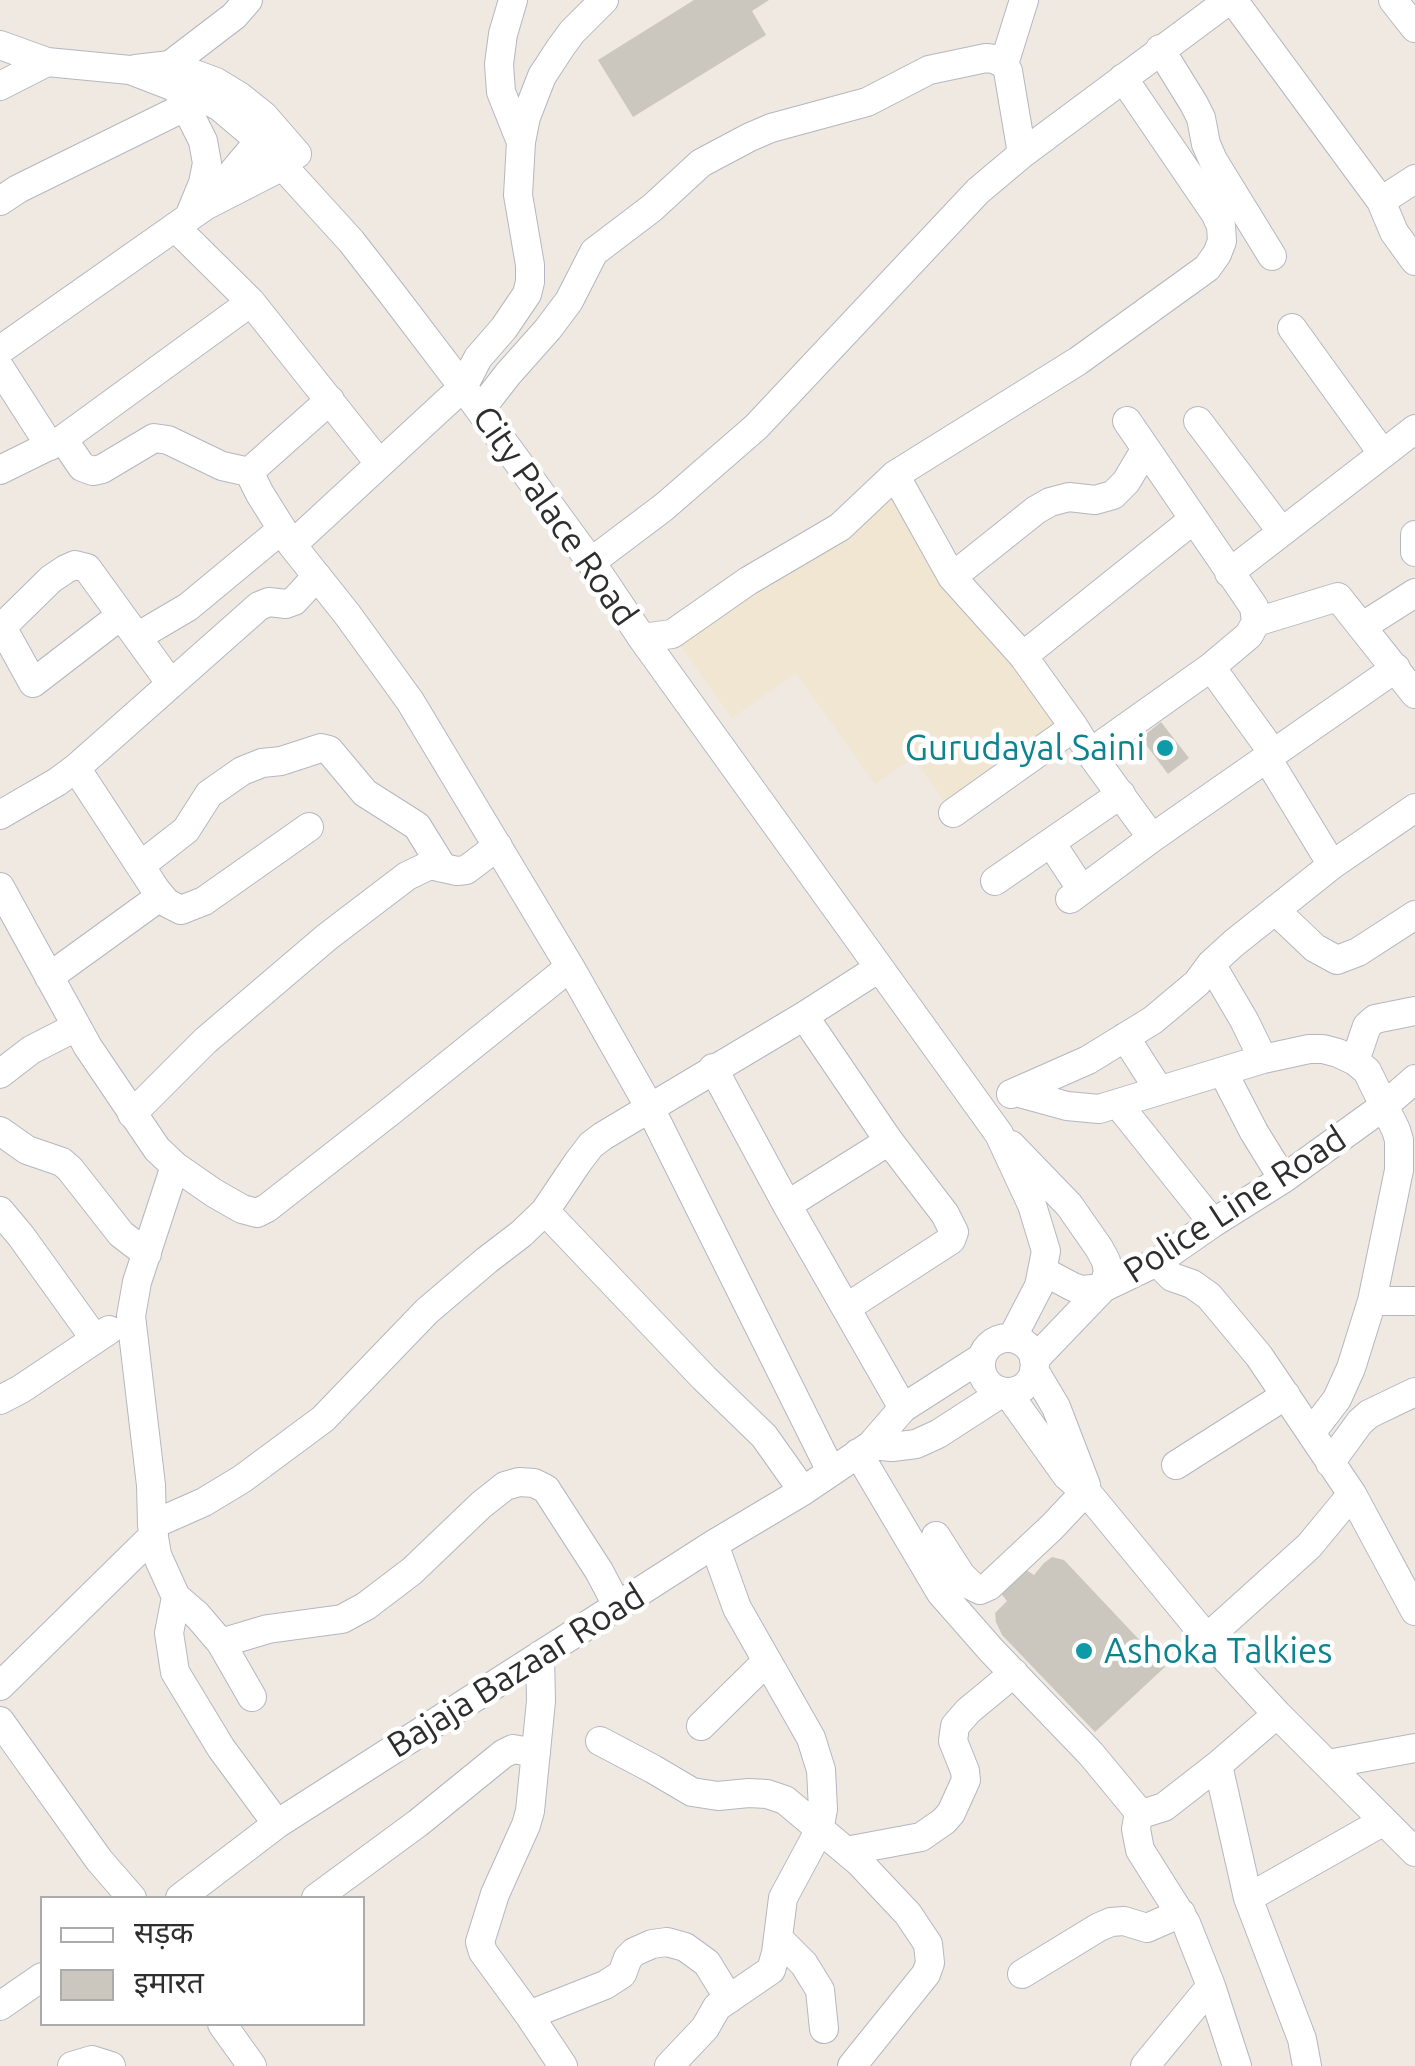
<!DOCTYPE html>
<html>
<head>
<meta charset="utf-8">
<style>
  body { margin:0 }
  #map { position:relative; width:1415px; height:2066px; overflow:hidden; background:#efe9e1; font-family:Ubuntu,"Noto Sans Devanagari",sans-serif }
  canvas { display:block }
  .legend { position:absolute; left:40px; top:1896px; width:325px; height:130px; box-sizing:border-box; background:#fff; border:2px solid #ababab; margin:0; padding:12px 18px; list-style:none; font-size:30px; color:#2e2e2e }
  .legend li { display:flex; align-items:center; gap:20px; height:50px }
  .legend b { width:50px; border:2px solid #ababab }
</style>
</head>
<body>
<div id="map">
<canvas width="1415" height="2066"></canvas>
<ul class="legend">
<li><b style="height:12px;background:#fff"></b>सड़क</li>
<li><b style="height:28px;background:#cbc7bf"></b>इमारत</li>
</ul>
</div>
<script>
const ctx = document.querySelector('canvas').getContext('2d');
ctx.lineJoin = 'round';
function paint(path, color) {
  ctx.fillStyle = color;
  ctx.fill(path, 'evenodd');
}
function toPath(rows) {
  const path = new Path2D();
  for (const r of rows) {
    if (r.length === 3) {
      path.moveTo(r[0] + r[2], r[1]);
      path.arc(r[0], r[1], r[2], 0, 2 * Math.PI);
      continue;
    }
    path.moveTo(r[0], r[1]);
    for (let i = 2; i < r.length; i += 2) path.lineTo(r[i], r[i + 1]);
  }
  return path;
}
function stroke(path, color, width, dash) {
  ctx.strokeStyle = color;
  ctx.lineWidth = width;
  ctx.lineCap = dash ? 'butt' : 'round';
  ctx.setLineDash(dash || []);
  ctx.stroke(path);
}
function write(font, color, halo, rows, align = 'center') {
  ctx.font = font + ' Ubuntu,sans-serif';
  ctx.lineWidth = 9;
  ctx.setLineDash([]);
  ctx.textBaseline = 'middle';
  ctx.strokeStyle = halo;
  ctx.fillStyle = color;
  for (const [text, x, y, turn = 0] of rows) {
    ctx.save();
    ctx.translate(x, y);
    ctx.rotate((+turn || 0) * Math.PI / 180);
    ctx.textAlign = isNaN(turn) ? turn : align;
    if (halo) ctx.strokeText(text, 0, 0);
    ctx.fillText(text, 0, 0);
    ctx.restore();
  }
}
paint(toPath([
  [895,475,1074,727,953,813,913,758,875,784,796,673,732,718,672,634]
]), '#f0e6d1');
paint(toPath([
  [694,0,769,0,752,11,766,35,633,117,598,60],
  [1161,722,1189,758,1168,774,1141,738],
  [1052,1557,1064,1560,1165,1667,1095,1732,1002,1635,996,1622,995,1613,1007,1601,999,1591,1023,1568,1034,1575,1044,1563]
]), '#cbc7bf');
const minor = toPath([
  [513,0,503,34,499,64,501,92,521,142],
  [604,0,572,32,561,47,542,76,526,117,521,142,518,195,530,265,530,282,527,294,504,328,478,358,463,387,292,545,347,614,410,701,570,967,650,1108,831,1471],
  [1233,0,1381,201,1394,232,1415,261],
  [1393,0,1415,28],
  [0,45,47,62,130,70,203,98,220,107,259,140,351,241,393,295,463,387,591,562,642,638,999,1134,1032,1205,1046,1251,1039,1286,1012,1338],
  [1160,49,1194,104,1201,118,1206,144,1213,160,1272,256],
  [1004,64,1024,0],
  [136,69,170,65,216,82,239,96,264,116,297,154],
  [163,76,170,65,234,16,248,0],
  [0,86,47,62],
  [179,93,203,141,207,163,203,183,189,217],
  [212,197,271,127],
  [0,201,18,189,203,98],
  [1381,201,1415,179],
  [175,227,251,302,379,463],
  [1292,328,1383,454],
  [0,350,205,206,283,166,294,156],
  [0,368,50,446],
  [480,410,508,374,548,329,569,301,594,252,652,208,701,163,750,137,771,128,867,102,929,70,986,58,994,59,1004,64,1008,71,1022,154],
  [1198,421,1282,532],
  [63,439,82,467,93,471,102,469,154,438,168,440,222,466,249,472,260,494,292,545],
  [0,470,63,439,251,302],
  [249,472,330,400],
  [895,475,952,577,1023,656,1074,727,1090,753,1152,838],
  [1415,535,1415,552],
  [591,562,664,507,756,427,978,191,1022,154,1229,0],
  [1229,573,1415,429],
  [952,577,1036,510,1050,502,1069,497,1095,500,1113,495,1126,482,1145,450],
  [1256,622,1338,597,1415,694],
  [1363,626,1415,593],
  [2,627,33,683,120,616],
  [0,629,51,579,66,569,75,565,87,568,171,684],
  [137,637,188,607,281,530],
  [642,638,672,634,748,581,840,527,895,475,1078,361,1207,268,1217,254,1222,241,1221,226,1215,213,1123,78],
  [1023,656,1194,519],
  [1211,667,1273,753],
  [1090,753,1211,667,1249,635,1256,622,1254,607,1127,421],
  [1267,758,1332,865],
  [76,768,156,890,167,903,181,910,204,901,309,827],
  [953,813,1074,727],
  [0,815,57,782,76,768,259,606,269,602,286,604,294,601,317,576],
  [1051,843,1082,890],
  [140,866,186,830,209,794,242,771,262,763,281,761,321,748,329,750,365,793,417,826,443,868],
  [995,881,1121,794],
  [0,887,88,1047,157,1149,175,1166,214,1193,242,1209,257,1213,267,1208,391,1111,570,967],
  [1070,899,1152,838,1396,668],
  [1275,910,1315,948,1337,960,1358,952,1415,915],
  [1211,964,1244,1020,1263,1059],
  [49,977,161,896],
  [804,1016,889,1141,945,1214,954,1232,951,1240,846,1308],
  [1125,1037,1159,1090],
  [1355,1061,1367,1026,1375,1019,1415,1011],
  [713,1068,787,1205,903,1408],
  [1223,1072,1254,1132,1283,1179],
  [0,1074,31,1050,76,1027],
  [1016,1092,1067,1106,1099,1109,1263,1059,1309,1049,1323,1049,1338,1053,1355,1061,1367,1071,1396,1130,1399,1140,1399,1170,1372,1301,1351,1368,1337,1399,1311,1433],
  [1011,1094,1088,1060,1153,1020,1197,983,1211,964,1234,943,1332,865,1415,808],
  [1118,1104,1213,1223],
  [132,1114,205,1041,327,937,407,876,430,865,457,871,466,870,498,846],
  [0,1131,27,1150,62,1162,70,1169,121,1234,147,1254],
  [1011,1145,1069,1205,1099,1248,1106,1261,1108,1272,1103,1288,1034,1360],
  [175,1166,137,1282,131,1316,151,1485,152,1525,157,1555,176,1597,197,1615,221,1643,252,1697],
  [787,1205,889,1141],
  [0,1211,21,1236,95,1339],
  [545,1211,704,1378,764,1436,803,1491],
  [1157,1262,1172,1277,1192,1284,1209,1296,1259,1356,1352,1494,1415,1611],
  [1043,1271,1073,1287,1082,1290,1103,1288,1157,1262,1213,1223,1283,1179,1384,1106,1415,1079],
  [1372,1301,1415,1301],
  [1008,1365,27],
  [1034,1370,1056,1407,1086,1485],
  [1007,1392,1067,1476,1090,1496,1207,1638,1277,1714,1415,1852],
  [0,1400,21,1389,109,1330],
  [871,1445,892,1447,916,1444,938,1434,1003,1392],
  [858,1453,941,1593,992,1651,1091,1754,1139,1812,1148,1812,1164,1807,1218,1765],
  [1330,1463,1360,1422,1369,1414,1415,1392],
  [1176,1465,1286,1395],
  [152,1525,204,1502,242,1479,323,1419,427,1311,487,1260,521,1234,545,1211,578,1162,591,1145,603,1136,804,1016,879,968],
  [936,1536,961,1575,972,1586,980,1590,989,1586,1052,1527,1085,1492],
  [176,1597,169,1633,175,1672,221,1748,277,1824],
  [1207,1638,1309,1546,1352,1494],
  [221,1643,268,1629,342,1619,366,1606,412,1571,481,1505,505,1486,519,1482,534,1483,546,1489,599,1571,618,1607],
  [540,1655,541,1701,530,1811,526,1825,495,1894,480,1942,483,1952,529,2015,563,2066],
  [0,1686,154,1535],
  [1277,1714,1218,1765,1248,1898,1302,2039,1307,2066],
  [0,1721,99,1860,132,1898],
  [701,1726,766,1662],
  [600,1741,653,1769,692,1792,718,1796,749,1793,767,1794,785,1800,859,1862,908,1914,928,1944,930,1963,926,1974,852,2066],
  [1328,1764,1415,1748],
  [1139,1812,1136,1829,1140,1850,1186,1923,1211,1986,1237,2066],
  [846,1851,921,1837,944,1821,951,1813,966,1780,965,1771,953,1741,955,1726,968,1711,1014,1673],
  [180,1898,277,1824,714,1544,803,1491,871,1445,903,1408,981,1358],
  [316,1898,418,1823,503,1754,513,1749,536,1753],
  [1248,1898,1384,1821],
  [778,1938,804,1964,820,1990,824,2029],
  [1022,1974,1099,1927,1111,1922,1124,1921,1147,1928,1181,1913],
  [0,2006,42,1977],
  [529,2015,605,1985,622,1974,628,1958,634,1952,652,1944,667,1942,685,1947,707,1963,729,1999],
  [222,2024,252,2066],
  [72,2066,92,2060,111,2066],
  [669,2066,705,2028,717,2007,771,1970,776,1953,783,1898,819,1831,823,1809,821,1770,811,1738,737,1608,714,1544],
  [1145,2066,1211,1986]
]);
stroke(minor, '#b4b7c1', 30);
stroke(minor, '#fff', 28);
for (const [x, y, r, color] of [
  [1165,748,10,"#0f9aa8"],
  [1084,1651,10,"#0f9aa8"]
]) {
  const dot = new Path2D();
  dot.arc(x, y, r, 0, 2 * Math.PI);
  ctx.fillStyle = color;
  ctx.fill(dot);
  stroke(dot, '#fff', 4);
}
write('35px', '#2e2e2e', '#fff', [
  ["City Palace Road",555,516,55],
  ["Police Line Road",1235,1205,-33],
  ["Bajaja Bazaar Road",516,1671,-32]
]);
write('35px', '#0d838f', '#fff', [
  ["Gurudayal Saini",1145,748],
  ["Ashoka Talkies",1104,1651,"left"]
], 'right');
</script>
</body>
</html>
